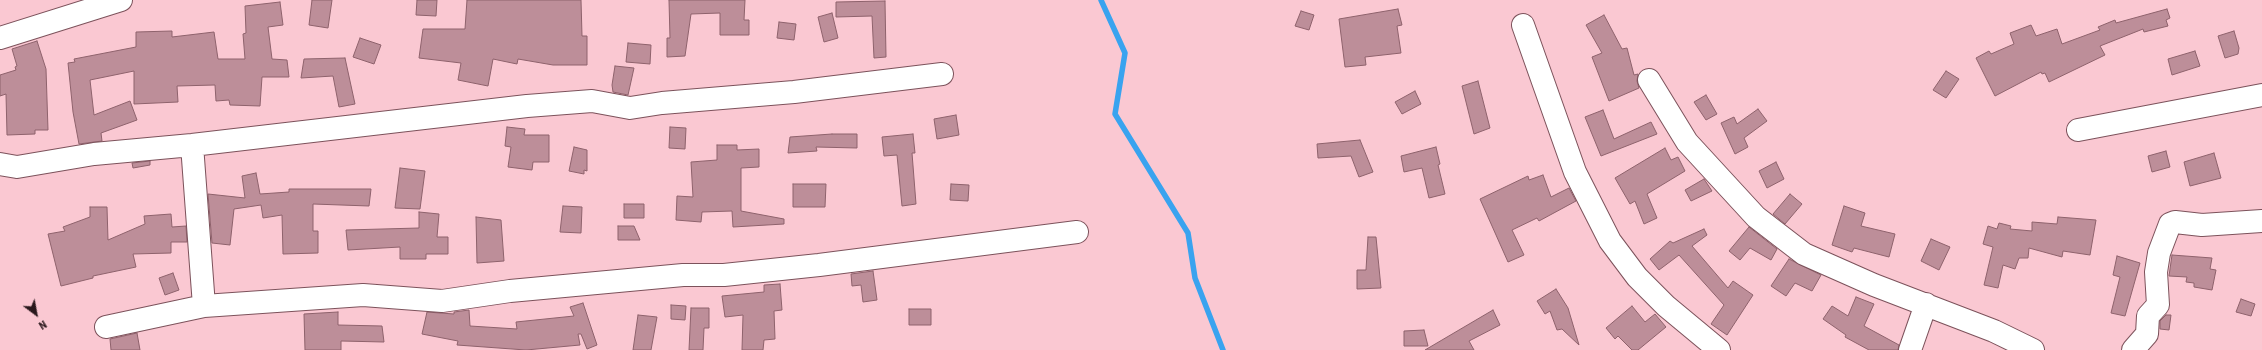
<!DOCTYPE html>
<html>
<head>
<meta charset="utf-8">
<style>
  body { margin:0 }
  #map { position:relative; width:2262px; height:350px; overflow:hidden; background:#fac8d2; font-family:"Roboto Condensed",sans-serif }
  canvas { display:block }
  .north { position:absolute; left:16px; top:294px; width:40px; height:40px; -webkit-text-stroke:3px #fac8d2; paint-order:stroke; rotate:148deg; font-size:11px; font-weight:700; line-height:16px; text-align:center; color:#29181c }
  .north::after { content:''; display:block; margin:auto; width:14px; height:18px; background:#29181c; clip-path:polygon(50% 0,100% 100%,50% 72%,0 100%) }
</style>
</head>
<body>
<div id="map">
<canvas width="2262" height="350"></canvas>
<div class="north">N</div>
</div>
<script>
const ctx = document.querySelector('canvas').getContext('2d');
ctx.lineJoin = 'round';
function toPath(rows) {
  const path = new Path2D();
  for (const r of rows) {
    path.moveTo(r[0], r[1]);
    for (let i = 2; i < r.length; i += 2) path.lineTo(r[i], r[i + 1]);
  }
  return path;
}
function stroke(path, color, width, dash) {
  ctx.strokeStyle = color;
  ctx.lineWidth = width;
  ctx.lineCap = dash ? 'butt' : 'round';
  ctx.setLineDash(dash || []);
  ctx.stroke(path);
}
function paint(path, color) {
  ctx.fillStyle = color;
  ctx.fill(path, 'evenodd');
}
stroke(toPath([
  [1101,0,1125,53,1115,114,1188,233,1195,278,1223,350]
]), '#39a3ef', 5.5);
const building = toPath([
  [312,0,332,0,328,28,309,25,312,0],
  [417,0,437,0,436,16,416,15,417,0],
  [467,0,581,0,582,36,587,36,587,65,553,65,518,59,517,64,493,59,488,86,458,80,461,63,419,58,423,29,465,29,467,0],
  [669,0,745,0,744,20,749,20,749,35,720,35,720,13,691,14,685,56,667,57,667,38,670,38,669,0],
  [885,1,886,57,874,58,872,16,836,17,836,2,885,1],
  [280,2,283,25,268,27,272,59,287,60,289,77,262,77,260,106,230,105,229,100,216,101,215,85,177,86,178,102,134,104,134,71,90,80,94,115,130,101,137,120,101,133,102,141,79,144,73,112,68,63,75,62,74,59,136,47,136,32,172,31,172,37,214,32,218,59,245,59,243,34,246,33,245,6,280,2],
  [1398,9,1402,25,1397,26,1401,53,1365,57,1366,65,1345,67,1339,19,1398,9],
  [2167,9,2170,18,2166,20,2168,26,2144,32,2143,29,2100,46,2105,55,2049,82,2045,73,2042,74,2041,72,1995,96,1976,58,1989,51,1991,54,2014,44,2010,33,2031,25,2036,36,2057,29,2062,44,2100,30,2098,27,2115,20,2116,23,2167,9],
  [1301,11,1314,15,1309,30,1295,26,1301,11],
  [832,13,838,38,824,42,818,17,832,13],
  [1604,15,1622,49,1627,48,1634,75,1638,74,1637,81,1639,88,1609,101,1592,57,1602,53,1586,25,1604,15],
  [779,22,796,24,794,40,777,38,779,22],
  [2234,31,2239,48,2238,54,2225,58,2218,36,2234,31],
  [360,38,381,45,374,64,353,57,360,38],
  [37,41,46,69,48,130,35,130,35,134,7,135,6,94,0,96,0,75,16,70,15,67,17,66,12,49,37,41],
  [628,43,651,45,650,64,626,62,628,43],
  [2195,51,2200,66,2172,75,2168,59,2195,51],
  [345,58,355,104,339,107,333,76,301,78,304,59,345,58],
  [615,66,634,68,628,95,613,92,612,85,615,66],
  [1946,71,1959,79,1946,98,1933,90,1946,71],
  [1478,81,1490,128,1474,134,1462,86,1478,81],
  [1415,91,1421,104,1402,114,1395,102,1415,91],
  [1706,95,1717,114,1706,120,1694,102,1706,95],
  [1758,109,1767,121,1744,138,1748,147,1735,154,1721,123,1734,117,1737,124,1758,109],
  [1603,110,1614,139,1651,122,1657,134,1601,156,1585,117,1603,110],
  [956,115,959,135,937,139,934,119,956,115],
  [507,127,525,129,524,135,549,135,549,162,533,162,532,170,508,167,511,147,505,146,507,127],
  [670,127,686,128,685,149,669,148,670,127],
  [832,134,857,134,857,148,816,147,817,151,788,153,790,137,832,134],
  [913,134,915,153,912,153,916,204,902,206,897,155,884,156,882,137,913,134],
  [1360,140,1373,172,1359,177,1351,156,1318,158,1317,144,1360,140],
  [717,145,737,145,737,150,759,149,759,167,741,168,741,211,784,219,784,224,733,227,732,211,702,212,701,222,676,220,677,196,693,197,691,162,717,160,717,145],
  [574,147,587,150,587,171,584,170,584,174,569,171,574,147],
  [1436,147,1440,164,1438,165,1445,194,1429,198,1422,168,1404,172,1401,156,1436,147],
  [1665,148,1671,160,1678,157,1685,171,1647,194,1657,218,1644,224,1635,201,1630,204,1615,178,1665,148],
  [2166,151,2170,167,2152,172,2148,156,2166,151],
  [2214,153,2221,178,2190,186,2184,162,2214,153],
  [150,161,150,165,133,168,132,163,150,161],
  [1776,162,1784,179,1767,188,1759,171,1776,162],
  [400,168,425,171,420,209,395,208,400,168],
  [256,173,260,194,289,192,289,189,371,189,369,206,313,204,313,231,318,231,318,253,283,254,282,215,263,218,261,205,234,209,230,245,212,243,208,194,245,198,242,176,256,173],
  [1543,175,1551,197,1569,188,1576,201,1539,221,1537,218,1512,230,1524,255,1508,262,1480,199,1528,176,1529,180,1543,175],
  [1704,179,1712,191,1691,201,1685,190,1704,179],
  [793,184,826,184,825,207,793,207,793,184],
  [951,184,969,185,968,201,950,200,951,184],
  [1790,194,1802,204,1785,224,1773,214,1790,194],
  [624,204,644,204,644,218,624,218,624,204],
  [563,206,582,207,581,233,560,232,563,206],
  [1844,206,1865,213,1861,226,1895,234,1889,257,1854,248,1852,252,1832,245,1844,206],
  [90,207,107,207,108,240,145,224,144,216,171,214,172,227,186,226,187,242,171,242,171,253,133,254,136,267,93,276,93,278,61,286,48,234,65,231,63,227,90,217,90,207],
  [419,212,439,214,437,237,448,237,448,254,426,254,426,259,400,259,400,247,348,250,346,230,419,228,419,212],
  [476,217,501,220,504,261,477,263,476,217],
  [2058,217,2096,220,2090,255,2063,251,2062,257,2029,248,2028,258,2019,258,2015,269,2003,265,1998,288,1984,285,1993,247,1983,244,1988,226,1997,229,1999,223,2011,226,2010,229,2032,231,2032,222,2057,224,2058,217],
  [618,226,634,226,640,240,618,240,618,226],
  [1749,227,1777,249,1771,260,1750,248,1740,260,1729,251,1749,227],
  [1704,229,1707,235,1692,246,1728,288,1733,281,1753,295,1727,335,1711,324,1724,305,1679,255,1659,270,1650,259,1670,241,1673,243,1704,229],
  [1368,237,1376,237,1381,288,1357,289,1357,270,1366,270,1368,237],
  [1931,239,1950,247,1939,270,1921,261,1931,239],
  [2172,255,2212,258,2210,269,2216,270,2212,290,2194,287,2194,283,2186,282,2187,277,2169,276,2172,255],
  [2117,256,2140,263,2125,316,2111,313,2120,277,2113,275,2117,256],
  [1789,259,1821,275,1812,291,1795,283,1786,296,1771,286,1789,259],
  [873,271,877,300,863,302,861,285,852,286,851,274,873,271],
  [173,273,179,290,165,295,159,278,173,273],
  [780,284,782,310,774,311,775,339,764,340,763,350,742,350,743,315,725,317,722,296,764,292,764,285,780,284],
  [1556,289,1568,308,1579,345,1562,329,1557,330,1550,311,1545,314,1537,301,1556,289],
  [1856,297,1874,304,1864,326,1899,345,1898,350,1869,350,1845,337,1846,335,1823,319,1832,306,1848,316,1856,297],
  [2241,299,2255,304,2251,316,2236,312,2241,299],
  [583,303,597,345,587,349,581,334,578,334,580,345,526,350,457,345,458,341,422,334,427,312,454,314,454,312,469,310,470,326,517,329,516,322,574,316,570,307,583,303],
  [671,305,686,306,685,320,671,319,671,305],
  [1632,306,1645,322,1655,314,1666,327,1638,350,1632,350,1618,336,1615,339,1606,328,1632,306],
  [691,308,709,308,709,328,704,328,703,350,689,350,691,308],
  [909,309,931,309,931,325,909,325,909,309],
  [1493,310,1500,325,1469,341,1474,350,1425,350,1493,310],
  [338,312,338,325,382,326,384,342,341,341,341,350,305,350,304,314,338,312],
  [638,315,657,317,651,350,633,350,638,315],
  [2166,315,2171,315,2169,330,2160,329,2160,321,2166,315],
  [1424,330,1428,346,1404,346,1404,331,1424,330],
  [137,333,140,350,111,350,110,339,137,333]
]);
paint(building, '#bd8e99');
stroke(building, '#8e626c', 1);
const minor = toPath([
  [1523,25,1575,172,1610,241,1637,277,1666,306,1719,350],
  [0,38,121,0],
  [1649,80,1687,142,1756,217,1804,254,1874,285,1994,331,2033,350],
  [2078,130,2262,95],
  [192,145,204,306],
  [0,164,17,167,94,154,192,145,527,106,592,101,630,108,662,103,794,92,942,74],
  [106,327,204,306,363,295,442,301,510,291,683,275,724,275,819,265,1077,232],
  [1910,350,1926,304],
  [2133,350,2147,334,2148,316,2158,305,2156,272,2159,253,2170,224,2175,222,2202,225,2262,221]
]);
stroke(minor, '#7c525b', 24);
stroke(minor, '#fff', 22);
</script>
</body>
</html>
